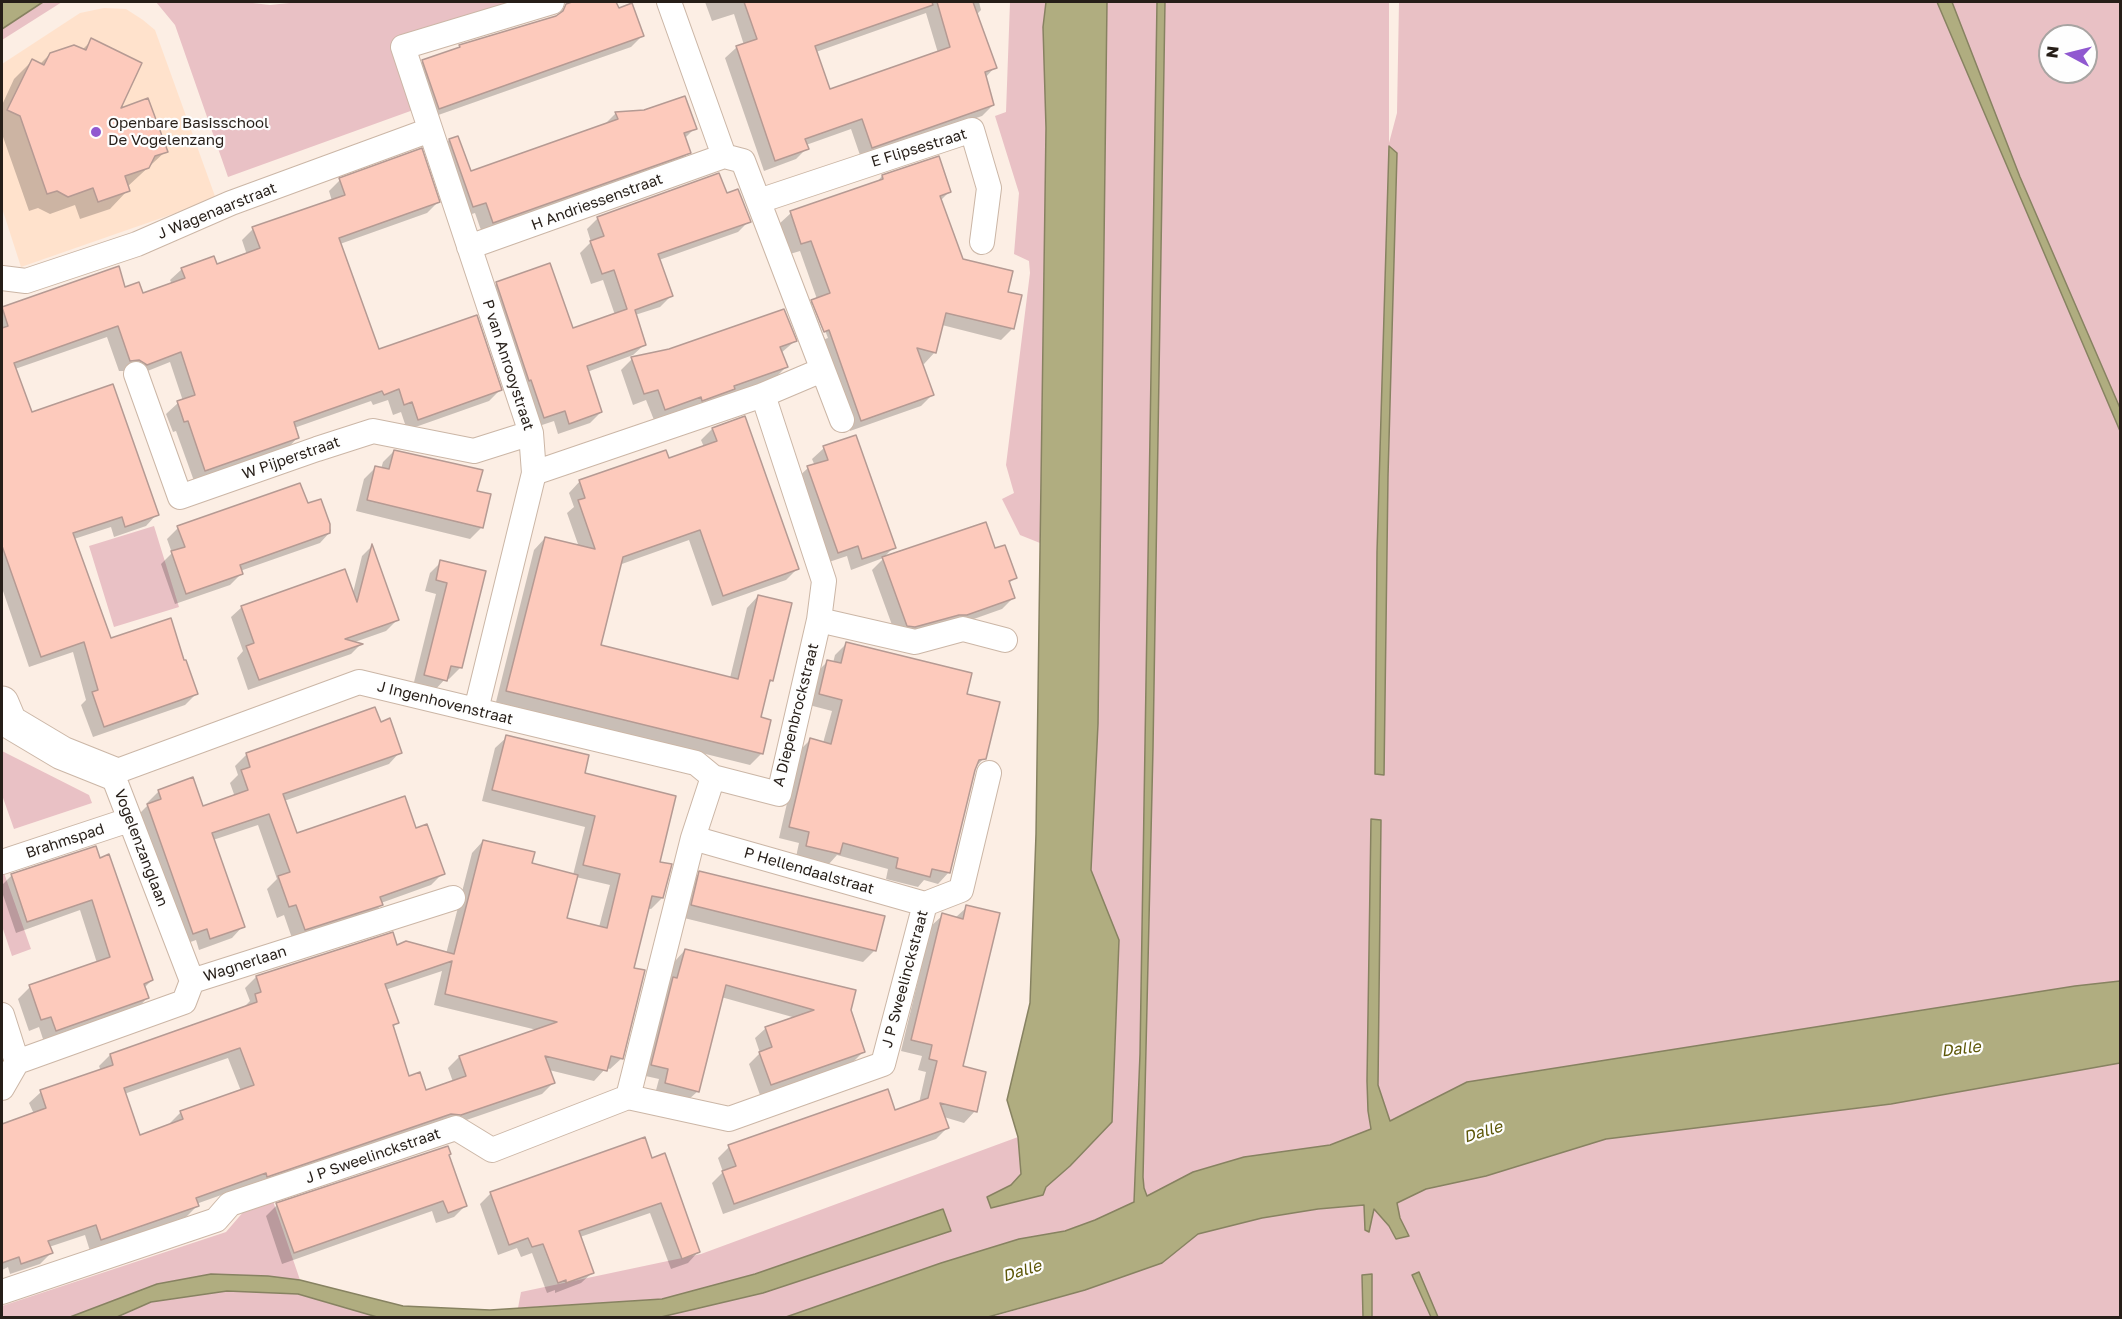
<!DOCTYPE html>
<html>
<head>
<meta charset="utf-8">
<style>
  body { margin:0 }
  #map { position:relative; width:2122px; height:1319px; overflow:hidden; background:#fceee4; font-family:"Golos Text",sans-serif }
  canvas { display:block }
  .frame { position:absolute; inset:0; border:3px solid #261e18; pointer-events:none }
  .north { position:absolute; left:2038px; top:24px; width:60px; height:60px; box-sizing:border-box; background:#fefefe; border:2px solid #a8a4a2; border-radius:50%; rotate:277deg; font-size:16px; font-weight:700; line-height:24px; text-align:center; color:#261e18 }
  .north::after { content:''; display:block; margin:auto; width:21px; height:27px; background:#9058d0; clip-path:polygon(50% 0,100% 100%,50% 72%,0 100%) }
</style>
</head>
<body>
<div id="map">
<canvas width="2122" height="1319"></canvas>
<div class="frame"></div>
<div class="north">N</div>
</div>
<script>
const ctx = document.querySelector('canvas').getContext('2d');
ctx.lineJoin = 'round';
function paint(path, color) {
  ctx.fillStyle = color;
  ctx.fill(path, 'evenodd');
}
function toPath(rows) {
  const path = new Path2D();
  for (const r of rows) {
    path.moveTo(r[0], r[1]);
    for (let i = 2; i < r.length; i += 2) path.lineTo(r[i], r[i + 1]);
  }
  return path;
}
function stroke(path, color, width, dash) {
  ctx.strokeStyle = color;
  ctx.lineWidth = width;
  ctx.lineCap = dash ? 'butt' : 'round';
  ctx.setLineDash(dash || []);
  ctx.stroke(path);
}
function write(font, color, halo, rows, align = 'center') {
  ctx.font = font + ' "Golos Text",sans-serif';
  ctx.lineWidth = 4.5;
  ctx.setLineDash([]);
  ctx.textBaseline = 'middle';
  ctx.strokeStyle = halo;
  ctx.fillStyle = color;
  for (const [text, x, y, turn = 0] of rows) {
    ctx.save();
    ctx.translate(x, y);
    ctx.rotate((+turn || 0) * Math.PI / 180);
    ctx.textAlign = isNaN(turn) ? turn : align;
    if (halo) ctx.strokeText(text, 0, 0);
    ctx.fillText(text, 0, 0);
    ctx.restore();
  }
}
paint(toPath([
  [104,8,126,9,143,20,155,30,216,199,21,267,2,208,2,64,80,13]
]), '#ffe2cc');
paint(toPath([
  [43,2,62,2,2,40,2,29],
  [156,2,244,2,270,5,299,2,523,2,411,41,416,109,228,177,175,25],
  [1010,2,1046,2,1043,27,1046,128,1040,543,1020,535,1002,499,1014,493,1006,465,1030,273,1029,261,1014,254,1019,193,995,116,1006,112],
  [1107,2,1157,2,1140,1054,1134,1202,1095,1220,1065,1231,1019,1239,941,1263,786,1317,661,1317,763,1293,950,1231,755,1274,662,1299,518,1308,521,1292,701,1254,1018,1137,1021,1174,1012,1185,987,1197,991,1208,1043,1195,1046,1187,1070,1166,1112,1122,1119,940,1091,870,1098,724],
  [1165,2,1389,2,1389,143,1397,113,1399,2,1937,2,2120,431,2120,981,2075,986,1467,1082,1390,1121,1378,1085,1381,820,1372,819,1367,1081,1368,1111,1371,1129,1330,1145,1244,1157,1148,1196,1144,1188,1143,1177,1153,748],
  [1389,147,1397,153,1388,476,1377,552],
  [1952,2,2120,2,2120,408,2020,177],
  [2050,36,2086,36,2086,72,2050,72],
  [154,526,179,607,114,627,89,546],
  [2,751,89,795,92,803,14,829,2,795],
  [2,872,4,873,31,949,12,956,2,926],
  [2120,1063,2120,1317,1438,1317,1412,1275,1431,1317,1372,1317,1372,1274,1362,1275,1363,1317,988,1318,1085,1290,1162,1263,1198,1234,1262,1218,1318,1209,1364,1205,1372,1221,1374,1209,1377,1211,1389,1226,1396,1238,1409,1235,1400,1218,1396,1203,1426,1189,1486,1176,1606,1139,1891,1104],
  [271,1195,300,1280,268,1276,211,1274,157,1284,70,1317,2,1317,2,1306,226,1232,251,1203],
  [227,1291,298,1294,377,1317,117,1318,151,1302]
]), '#e9c1c5');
const water = toPath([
  [2,2,43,2,2,29,2,2],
  [1046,2,1107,2,1098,724,1091,870,1119,940,1112,1122,1070,1166,1046,1187,1043,1195,991,1208,987,1197,1011,1185,1021,1174,1018,1137,1007,1100,1030,1003,1036,834,1046,128,1043,27,1046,2],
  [1157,2,1165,2,1153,748,1143,1177,1144,1188,1147,1196,1193,1172,1244,1157,1330,1145,1371,1129,1368,1111,1367,1081,1371,819,1381,820,1378,1085,1390,1121,1467,1082,2075,986,2120,981,2120,1063,1891,1104,1606,1139,1486,1176,1426,1189,1397,1203,1400,1218,1409,1236,1396,1239,1389,1226,1374,1209,1369,1232,1365,1230,1364,1205,1318,1209,1262,1218,1198,1234,1162,1263,1085,1290,988,1317,786,1317,941,1263,1019,1239,1065,1231,1095,1220,1134,1202,1140,1054,1157,2],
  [1937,2,1952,2,2020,177,2120,408,2120,431,1937,2],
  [1389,146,1397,153,1388,476,1384,775,1375,774,1377,552,1389,146],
  [943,1209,951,1231,763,1293,661,1317,377,1317,298,1294,227,1291,151,1302,117,1317,70,1317,157,1284,211,1274,268,1276,300,1280,403,1306,490,1310,662,1299,755,1274,943,1209],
  [1419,1272,1438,1317,1431,1317,1412,1275,1419,1272],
  [1372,1274,1372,1317,1363,1317,1362,1275,1372,1274]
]);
paint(water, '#b0ad80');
stroke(water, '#878261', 1.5);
paint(toPath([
  [576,2,615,2,618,10,642,36,631,47,427,119,412,72,423,61,456,50,460,46,554,18,567,5],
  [705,2,979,2,981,10,976,15,995,67,985,78,993,105,982,116,861,158,851,129,806,145,807,148,796,159,764,171,725,58,737,47,744,45,734,14,712,21],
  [926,13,938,53,829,91,816,52],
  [92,40,118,111,166,151,127,187,128,190,110,209,80,219,75,205,50,214,38,208,29,211,2,134,2,105,14,79,32,61,40,64,50,54,82,50],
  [616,113,695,128,684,139,689,152,678,163,482,233,475,213,462,217,438,151,449,140,457,138,470,173,605,124],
  [882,176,949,192,940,201,962,260,1006,293,1020,296,1012,329,1001,340,942,325,935,352,924,364,921,363,932,395,921,406,850,431,818,340,801,312,812,301,817,299,800,251,790,254,779,224,791,213,877,182],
  [812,305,815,305,828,338,825,339],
  [340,180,438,202,427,213,340,244,378,350,500,390,489,401,407,430,401,412,393,415,388,400,373,405,371,401,294,428,298,437,287,449,194,481,176,431,173,432,166,414,178,403,183,401,170,362,135,376,127,371,119,371,107,337,15,369,31,414,157,514,146,526,114,537,111,527,74,539,110,640,183,662,196,694,185,705,93,737,81,705,86,700,73,652,29,667,2,588,2,309,118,268,124,289,142,295,172,284,170,280,182,269,216,265,247,255,242,240,253,229,332,201,329,191],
  [726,195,749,221,738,232,659,260,671,296,660,307,635,315,644,345,633,355,587,372,601,412,590,423,558,434,554,421,533,428,486,294,497,283,572,330,615,315,603,280,591,284,580,253,591,242,587,229,598,218],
  [795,341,781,353,786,367,775,378,654,420,646,400,633,405,621,370,632,359],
  [712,429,797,569,786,580,712,606,689,540,619,565,599,646,730,678,747,608,758,596,772,680,768,685,759,718,762,753,750,765,496,702,534,550,545,538,579,547,567,513,574,507,569,493,580,481,668,460,704,447,701,440],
  [855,437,894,547,883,558,851,570,847,556,826,563,796,479,808,468,815,466,812,459,824,448],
  [394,451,475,492,489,495,481,528,470,539,356,511,364,479,376,467,381,469,383,462],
  [320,501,331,531,320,543,240,571,241,574,230,585,175,604,161,564,172,553,167,539,178,528,307,505],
  [372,546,397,620,386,631,352,643,360,645,351,654,248,690,237,658,243,651,231,617,242,607,353,593,362,556],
  [994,550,1015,578,1008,584,1013,598,1002,609,954,626,896,636,872,570,883,559],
  [441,562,484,572,460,668,449,679,446,678,434,691,413,686,436,594,425,591,430,573],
  [846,644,965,695,984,758,974,769,949,872,938,884,924,880,918,887,886,879,888,869,837,855,828,865,796,857,799,843,779,838,799,751,810,740,823,743,832,711,809,705,816,673,827,662,833,663,835,655],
  [380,723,400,752,389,764,284,801,296,835,415,829,443,873,431,885,381,903,381,905,370,917,293,941,284,915,277,918,267,889,277,879,258,825,213,840,243,926,232,938,199,950,196,940,182,945,136,817,148,805,147,803,159,791,202,808,235,797,230,783,238,775,235,766,247,754],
  [507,737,583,774,658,863,662,898,651,909,647,908,632,969,622,1058,610,1069,606,1068,594,1081,549,1070,553,1083,542,1094,449,1126,255,1183,196,1204,197,1206,186,1217,90,1251,85,1235,49,1247,51,1253,40,1264,10,1274,8,1267,2,1270,2,1126,34,1114,29,1103,41,1092,101,1071,99,1066,110,1055,244,1007,250,1001,245,988,256,977,396,947,446,954,472,853,483,841,530,864,573,875,585,827,482,801,495,748],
  [576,877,610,885,599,927,565,919],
  [442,971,434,1005,537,1030,459,1057,448,1068,453,1082,425,1092,408,1078,392,1028,397,1023,385,990],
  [228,1058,241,1091,181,1112,170,1123,170,1125,139,1136,124,1094],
  [95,848,152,980,144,988,147,998,136,1010,44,1042,39,1027,29,1031,18,999,30,987,97,963,80,910,16,933,2,892,2,885,12,875],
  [700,873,875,950,863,962,680,917,688,885],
  [967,907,961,1067,975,1111,964,1123,944,1117,947,1128,936,1139,723,1214,712,1183,723,1172,718,1158,729,1147,894,1111,919,1103,926,1072,918,1070,922,1056,901,1051,931,926,943,915,955,918],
  [685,950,849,1010,863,1052,853,1062,760,1095,749,1064,760,1053,755,1038,766,1028,796,1018,721,997,698,1091,687,1101,655,1094,659,1079,641,1075,675,961],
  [448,1155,465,1206,454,1217,436,1223,432,1211,282,1264,266,1216,277,1205],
  [651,1160,698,1252,688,1263,671,1269,650,1213,580,1237,592,1273,581,1283,555,1293,555,1290,547,1293,532,1253,521,1257,517,1248,498,1255,480,1204,491,1193]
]), '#0003');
const building = toPath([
  [572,2,616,2,619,8,632,3,644,36,439,109,422,60,460,47,459,45,556,16,563,11,566,4,572,2],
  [744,2,932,2,933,5,815,46,830,89,950,47,937,2,973,2,997,68,985,72,994,105,872,148,862,119,805,139,809,149,775,161,736,46,757,39,744,2],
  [91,38,142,63,121,108,148,98,168,152,155,156,149,168,125,176,130,191,98,202,93,188,68,197,57,191,47,194,20,116,7,110,32,59,44,65,50,53,74,45,86,50,91,38],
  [685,96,697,129,684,133,691,153,493,223,486,203,473,207,449,139,458,136,471,171,618,119,615,112,644,110,685,96],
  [422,148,440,202,339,238,379,349,477,315,502,390,418,420,412,402,404,405,399,389,384,395,382,391,294,422,299,438,205,471,188,421,184,422,177,401,195,395,181,352,147,365,139,360,130,361,118,326,14,363,32,412,113,384,159,515,125,527,122,517,73,533,111,638,171,618,184,660,186,660,198,694,104,727,92,692,98,690,84,642,41,657,2,546,2,328,8,326,2,307,119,266,125,287,139,282,143,293,185,278,181,268,214,256,217,264,260,248,252,227,345,195,339,178,422,148],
  [939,156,951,192,940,196,963,259,1013,271,1008,292,1022,295,1014,329,946,313,936,353,917,348,934,395,861,421,829,330,824,332,811,300,830,293,811,241,801,244,790,211,883,179,882,175,939,156],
  [719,173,727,193,738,189,751,222,658,254,673,296,635,310,646,345,587,366,602,412,569,424,565,411,544,418,531,380,529,381,496,282,550,263,573,328,627,309,614,270,602,274,590,241,604,236,597,217,719,173],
  [784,309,797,341,780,347,788,367,734,386,735,389,702,401,701,397,665,410,658,390,644,394,631,357,669,349,784,309],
  [745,416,799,569,723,596,700,530,623,557,601,645,738,679,758,595,792,603,773,681,770,680,761,717,771,720,763,754,506,691,545,537,595,549,578,500,585,498,579,480,666,450,669,458,717,441,712,428,745,416],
  [856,435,896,548,862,559,858,546,838,553,807,466,828,460,823,446,856,435],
  [394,450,483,470,477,491,491,494,483,528,367,500,375,466,389,469,394,450],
  [300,483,308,503,321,499,330,524,330,533,240,565,243,574,186,594,171,551,185,547,177,526,300,483],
  [986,522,995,548,1005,545,1017,578,1009,581,1015,598,967,615,959,615,915,627,907,626,882,557,986,522],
  [372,544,399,620,345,639,363,644,259,680,246,646,254,643,241,606,345,569,357,602,372,544],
  [440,560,486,571,462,668,451,666,447,681,424,675,447,583,436,580,440,560],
  [846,642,972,673,967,694,1000,702,986,759,979,760,975,770,950,873,932,869,930,877,896,868,898,858,843,843,840,854,806,846,809,832,789,827,810,738,831,744,842,700,819,694,827,660,841,663,846,642],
  [375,707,381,722,390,718,402,753,283,794,297,833,405,796,416,828,427,824,445,874,380,897,383,905,305,930,296,905,289,907,278,876,290,872,269,814,212,833,245,927,210,939,207,929,193,934,147,804,161,799,158,790,193,777,203,806,248,790,241,770,250,767,246,753,375,707],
  [506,735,589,755,585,773,676,796,660,862,672,864,663,898,652,896,634,968,645,970,623,1059,611,1056,607,1071,545,1056,555,1083,461,1115,451,1114,267,1177,266,1173,196,1198,199,1206,101,1240,96,1225,48,1241,53,1253,21,1264,19,1257,2,1263,2,1124,46,1108,40,1090,113,1065,110,1054,257,1002,255,994,261,992,256,976,393,932,397,945,406,941,454,954,483,840,535,852,532,863,578,875,567,918,607,928,620,874,583,865,595,816,492,790,506,735],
  [452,961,445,994,557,1022,459,1056,466,1076,426,1090,420,1072,409,1076,393,1025,399,1023,385,984,452,961],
  [240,1048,254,1085,180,1111,183,1119,140,1135,124,1088,240,1048],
  [96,846,100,858,109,854,153,980,144,984,149,998,56,1031,51,1017,41,1020,29,985,110,957,92,900,27,922,11,874,96,846],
  [699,871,885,916,876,951,691,905,699,871],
  [966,905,1000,913,963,1066,986,1072,977,1112,940,1103,949,1128,734,1204,722,1171,736,1166,728,1145,888,1089,895,1110,928,1098,937,1061,929,1059,932,1045,911,1040,942,913,963,919,966,905],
  [685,949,856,990,851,1010,865,1052,771,1085,759,1052,772,1047,765,1027,814,1010,726,985,699,1092,665,1083,668,1069,651,1065,673,977,677,978,685,949],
  [645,1137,652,1158,665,1153,700,1252,682,1259,661,1203,579,1231,594,1273,566,1283,566,1280,558,1283,543,1244,532,1247,528,1238,509,1245,490,1192,645,1137],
  [448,1146,451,1154,449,1155,467,1206,448,1213,443,1201,294,1253,276,1203,448,1146]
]);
paint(building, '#fdcabc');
stroke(building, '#b59a93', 1.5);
const street = toPath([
  [669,2,724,156,743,161,842,420],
  [759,201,972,130,989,188,982,242],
  [469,247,724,156],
  [2,278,26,281,137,244,231,203,430,130],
  [136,374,180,497,317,449,373,431,474,451,531,433],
  [534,473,763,395,822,370],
  [819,620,915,642,963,629,1005,640],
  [476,710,534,473,531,433,403,47,552,2],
  [693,838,925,904],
  [2,862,129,820],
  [192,981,112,773,359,682,696,763,713,777],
  [2,1015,17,1062],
  [2,1088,17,1062,184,1002,192,981,453,898],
  [628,1097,693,838,713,777,779,794,819,620,824,581,763,395],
  [2,1292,216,1220,230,1204,456,1128,492,1150,628,1097,729,1119,883,1064,925,904,961,890,989,773]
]);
const secondary = toPath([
  [2,703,10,722,62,753,112,773]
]);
stroke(street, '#cbb6a6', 26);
stroke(secondary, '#cbb6a6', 35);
stroke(street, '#fff', 24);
stroke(secondary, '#fff', 33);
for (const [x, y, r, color] of [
  [96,132,6,"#9058d0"]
]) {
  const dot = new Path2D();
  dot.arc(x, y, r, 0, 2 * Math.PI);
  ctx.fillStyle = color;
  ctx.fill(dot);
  stroke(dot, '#fefefe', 2);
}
write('15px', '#261e18', '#fefefe', [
  ["Openbare Basisschool",108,123],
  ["De Vogelenzang",108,140]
], 'left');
write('15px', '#261e18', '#fefefe', [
  ["E Flipsestraat",919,148,-17],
  ["H Andriessenstraat",597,202,-20],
  ["J Wagenaarstraat",217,211,-22],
  ["P van Anrooystraat",508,365,72],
  ["W Pijperstraat",291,458,-19],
  ["J Ingenhovenstraat",445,703,14],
  ["A Diepenbrockstraat",796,715,-76],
  ["Brahmspad",65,841,-18],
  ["Vogelenzanglaan",141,848,69],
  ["P Hellendaalstraat",809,871,16],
  ["Wagnerlaan",245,964,-18],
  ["J P Sweelinckstraat",905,979,-75],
  ["J P Sweelinckstraat",373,1156,-19]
]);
write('italic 16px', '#5d5708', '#fefefe', [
  ["Dalle",1961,1049,-7],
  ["Dalle",1483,1132,-17],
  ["Dalle",1022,1271,-17]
]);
</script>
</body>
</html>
